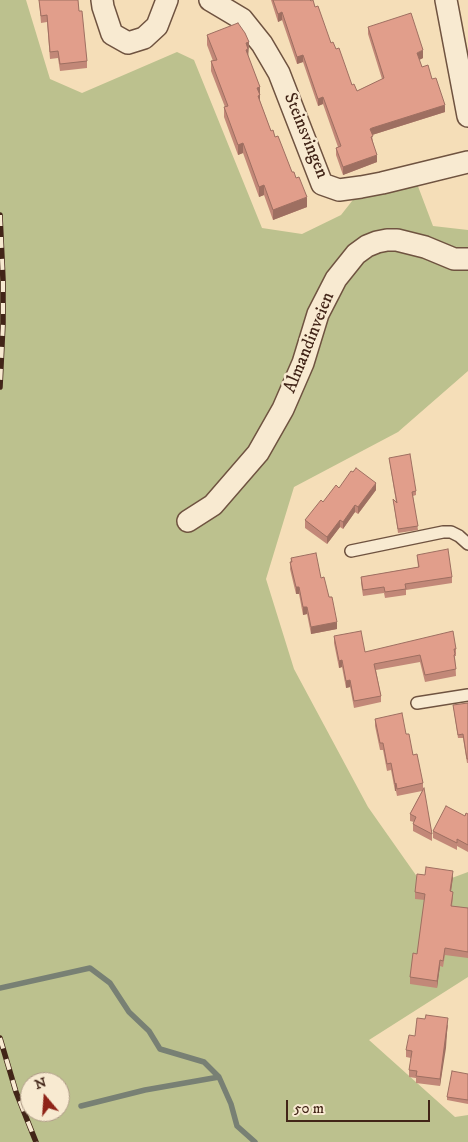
<!DOCTYPE html>
<html>
<head>
<meta charset="utf-8">
<style>
  body { margin:0 }
  #map { position:relative; width:468px; height:1142px; overflow:hidden; background:#f5deb8; font-family:"IM FELL DW Pica",serif }
  canvas { display:block }
  .north { position:absolute; left:20px; top:1072px; width:50px; height:50px; box-sizing:border-box; background:#f8ead1; border:1px solid #af9b87; border-radius:50%; rotate:342deg; font-size:14px; font-weight:700; line-height:20px; text-align:center; color:#422518 }
  .north::after { content:''; display:block; margin:auto; width:18px; height:22px; background:#8f2418; clip-path:polygon(50% 0,100% 100%,50% 72%,0 100%) }
  .scale { position:absolute; left:286px; top:1100px; width:144px; height:22px; box-sizing:border-box; border:2px solid #422518; border-top:0; padding-left:6px; font-size:15px; line-height:18px; white-space:nowrap; color:#422518; -webkit-text-stroke:4px #f8ead1; paint-order:stroke }
</style>
</head>
<body>
<div id="map">
<canvas width="468" height="1142"></canvas>
<div class="north">N</div>
<div class="scale">50 m</div>
</div>
<script>
const ctx = document.querySelector('canvas').getContext('2d');
ctx.lineJoin = 'round';
function paint(path, color) {
  ctx.fillStyle = color;
  ctx.fill(path, 'evenodd');
}
function toPath(rows) {
  const path = new Path2D();
  for (const r of rows) {
    path.moveTo(r[0], r[1]);
    for (let i = 2; i < r.length; i += 2) path.lineTo(r[i], r[i + 1]);
  }
  return path;
}
function stroke(path, color, width, dash) {
  ctx.strokeStyle = color;
  ctx.lineWidth = width;
  ctx.lineCap = dash ? 'butt' : 'round';
  ctx.setLineDash(dash || []);
  ctx.stroke(path);
}
function write(font, color, halo, rows, align = 'center') {
  ctx.font = font + ' "IM FELL DW Pica",serif';
  ctx.lineWidth = 5;
  ctx.setLineDash([]);
  ctx.textBaseline = 'middle';
  ctx.strokeStyle = halo;
  ctx.fillStyle = color;
  for (const [text, x, y, turn = 0] of rows) {
    ctx.save();
    ctx.translate(x, y);
    ctx.rotate((+turn || 0) * Math.PI / 180);
    ctx.textAlign = isNaN(turn) ? turn : align;
    if (halo) ctx.strokeText(text, 0, 0);
    ctx.fillText(text, 0, 0);
    ctx.restore();
  }
}
paint(toPath([
  [0,0,26,0,50,79,82,93,177,52,194,60,262,228,302,234,341,215,356,196,416,181,433,226,468,230,468,371,398,432,294,487,266,579,294,669,368,807,425,888,468,872,468,977,369,1040,455,1117,468,1115,468,1142,0,1142],
  [30,1082,60,1082,60,1112,30,1112]
]), '#bcc18e');
stroke(toPath([
  [0,988,90,968,110,983,129,1012,149,1031,160,1049,204,1062,219,1077,231,1104,237,1126,255,1142],
  [81,1106,145,1090,219,1077]
]), '#788074', 5.5);
const lane = toPath([
  [351,551,443,532,451,532,459,536,468,544],
  [417,703,468,695]
]);
const street = toPath([
  [102,0,103,7,112,34,128,43,144,38,157,26,167,0],
  [210,0,242,19,262,44,279,73,322,184,339,190,361,187,382,183,468,162],
  [446,0,468,116],
  [188,521,213,505,258,453,283,409,303,363,318,314,336,279,356,254,367,246,377,242,387,240,397,240,425,247,454,259,468,259]
]);
stroke(lane, '#6f5340', 14);
stroke(street, '#6f5340', 24);
stroke(lane, '#f8ead1', 11);
stroke(street, '#f8ead1', 21);
const rail = toPath([
  [0,215,3,280,3,323,0,387],
  [0,1038,16,1092,36,1142]
]);
stroke(rail, '#422518', 5.5);
stroke(rail, '#f8ead1', 4, [11]);
paint(toPath([
  [39,0,78,0,79,11,87,61,87,68,60,71,58,58,50,59,47,22,41,23],
  [271,0,310,0,315,7,331,43,336,49,352,85,357,91,382,79,368,34,368,27,423,58,419,60,422,67,432,79,445,112,372,135,373,142,377,162,343,175,336,155,336,148,338,147,323,104,318,106,303,62,297,64,282,20,278,22],
  [207,35,249,42,248,56,260,87,260,101,271,131,275,137,307,207,273,220,264,195,259,197,243,153,238,155,224,117,224,107,225,107,211,71,211,61,213,61,207,45],
  [389,458,416,491,416,495,413,496,418,530,398,533,393,499,396,502],
  [339,488,376,490,358,514,355,512,343,529,340,527,327,544,305,528,305,520],
  [417,555,452,577,452,583,406,590,406,595,385,598,384,593,363,596,361,583,361,577,418,567],
  [291,558,321,578,329,597,337,629,311,634,307,614,303,615,299,594,296,594,290,569],
  [334,636,365,652,456,649,456,656,455,656,456,676,425,682,420,662,376,670,381,696,381,702,354,708,350,687,346,688,342,667,339,668,334,643],
  [468,703,468,763,467,763,463,738,458,738,453,705],
  [375,719,406,734,423,783,423,790,432,834,432,841,413,831,413,824,414,822,410,821,410,814,422,791,397,796,396,791,395,791,391,770,387,771,383,750,380,750,375,726],
  [468,814,468,852,457,846,457,850,433,838,433,831],
  [453,877,451,891,453,898,452,906,468,908,468,958,445,955,443,967,440,966,437,988,410,984,410,977,417,954,425,900,415,899,415,892],
  [448,1025,440,1086,416,1083,416,1078,409,1077,409,1070,411,1058,406,1057,406,1050,415,1036],
  [468,1074,468,1104,447,1100,447,1097]
]), '#c28878');
paint(toPath([
  [282,12,282,20,278,22,278,14],
  [249,42,248,59,246,60,246,43],
  [423,50,423,58,417,61,417,53],
  [303,55,303,62,297,64,297,57],
  [260,87,260,105,257,98,257,88],
  [323,97,323,104,318,106,318,99],
  [445,105,445,112,372,135,370,129,372,128],
  [243,143,243,153,238,155,238,145],
  [377,155,377,162,343,175,343,167],
  [264,185,264,195,259,197,259,187],
  [307,197,307,207,273,220,273,210],
  [376,483,376,490,358,514,358,507],
  [355,505,355,512,343,529,343,522],
  [340,520,340,527,327,544,327,537],
  [296,587,299,587,299,594,296,594],
  [303,607,307,607,307,614,303,615],
  [337,622,337,629,311,634,311,627],
  [342,660,342,667,339,668,339,661],
  [350,680,350,687,346,688,346,681],
  [396,783,396,791,395,791,395,784],
  [453,871,453,877,450,898,450,891],
  [440,960,440,966,437,988,437,981],
  [448,1018,446,1048,440,1086,440,1079]
]), '#9e6f61');
const building = toPath([
  [39,0,78,0,79,11,82,11,87,61,60,64,58,51,50,52,47,15,41,16,39,0],
  [273,0,310,0,311,1,313,0,315,7,318,6,331,43,333,42,336,49,339,48,352,85,354,84,357,91,384,78,368,27,411,13,423,50,417,53,422,67,428,65,432,79,436,78,445,105,372,128,370,129,373,136,371,137,377,155,343,167,336,148,341,146,323,97,318,99,303,55,297,57,282,12,278,14,273,0],
  [238,23,245,33,249,42,246,43,248,49,246,50,260,87,257,88,260,95,258,96,271,131,273,130,275,137,278,136,292,172,294,172,296,178,299,177,307,197,273,210,264,185,259,187,243,143,238,145,224,107,228,106,211,61,217,60,207,35,238,23],
  [410,454,416,491,412,492,418,526,398,529,393,499,397,503,389,458,410,454],
  [356,468,376,483,358,507,355,505,343,522,340,520,327,537,305,520,321,500,323,502,336,485,339,488,351,471,353,472,356,468],
  [448,549,452,577,405,584,406,589,385,592,384,587,363,590,361,577,419,567,417,555,448,549],
  [316,553,321,578,324,577,329,597,332,597,337,622,311,627,307,607,303,607,299,587,296,587,290,562,292,562,291,558,316,553],
  [361,631,365,652,453,631,456,649,454,649,455,654,454,655,456,669,425,675,420,655,374,664,381,696,354,701,350,680,346,681,342,660,339,661,334,636,361,631],
  [468,703,468,759,467,759,463,734,458,735,453,705,468,703],
  [402,713,406,734,409,734,413,755,417,754,423,783,397,789,396,783,395,784,391,763,387,764,383,743,380,743,375,719,402,713],
  [424,788,432,834,413,824,416,817,410,814,424,788],
  [446,806,465,816,466,813,468,814,468,845,457,839,457,843,433,831,446,806],
  [426,867,453,871,450,891,453,892,451,906,468,908,468,952,445,948,443,961,440,960,437,981,410,977,413,953,417,954,425,894,415,892,417,874,425,875,426,867],
  [426,1015,448,1018,440,1079,416,1076,417,1071,409,1070,412,1051,406,1050,409,1035,415,1036,417,1018,425,1019,426,1015],
  [452,1071,468,1074,468,1100,447,1097,452,1071]
]);
paint(building, '#e19e8b');
stroke(building, '#9e6f61', 1);
write('18px', '#422518', '#f8ead1', [
  ["Steinsvingen",305,136,68],
  ["Almandinveien",310,343,-68]
]);
</script>
</body>
</html>
